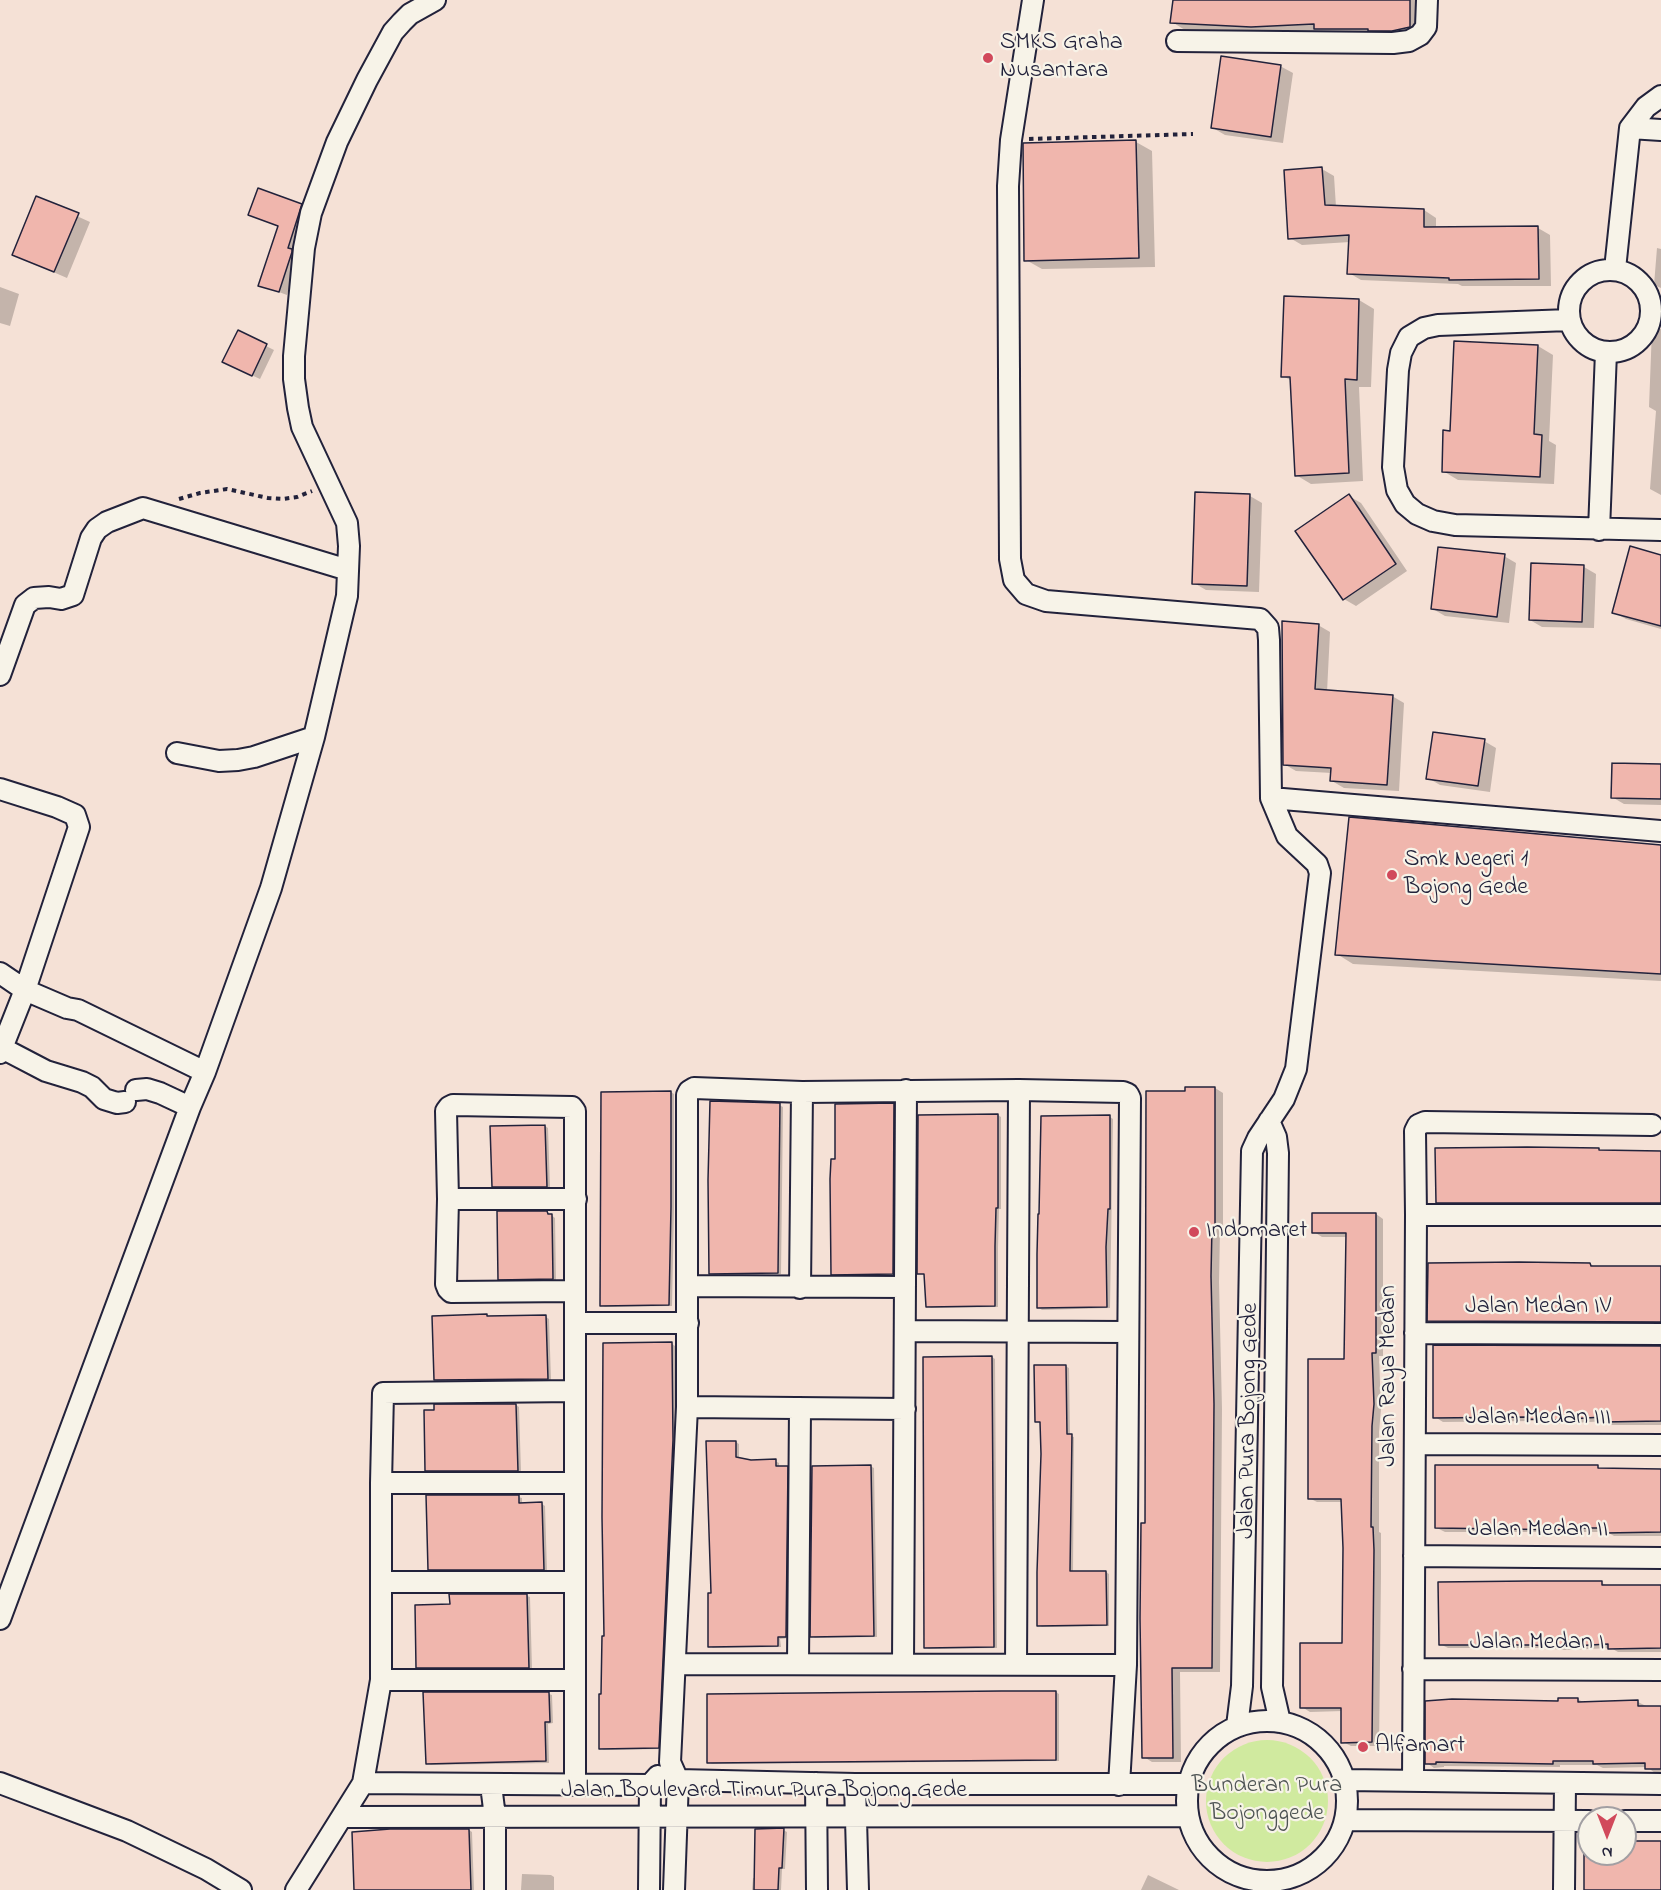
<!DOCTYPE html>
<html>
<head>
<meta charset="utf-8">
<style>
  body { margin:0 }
  #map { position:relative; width:1661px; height:1890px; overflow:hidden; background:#f5e1d6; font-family:"Indie Flower",sans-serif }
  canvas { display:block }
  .north { position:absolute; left:1577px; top:1806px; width:60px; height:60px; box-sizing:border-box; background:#f7f3e8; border:2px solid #a29fa3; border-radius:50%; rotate:180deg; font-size:16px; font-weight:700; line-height:24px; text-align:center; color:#22223b }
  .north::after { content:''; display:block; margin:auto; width:21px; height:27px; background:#d1495b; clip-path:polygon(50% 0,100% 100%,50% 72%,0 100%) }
</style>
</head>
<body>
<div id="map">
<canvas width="1661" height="1890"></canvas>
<div class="north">N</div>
</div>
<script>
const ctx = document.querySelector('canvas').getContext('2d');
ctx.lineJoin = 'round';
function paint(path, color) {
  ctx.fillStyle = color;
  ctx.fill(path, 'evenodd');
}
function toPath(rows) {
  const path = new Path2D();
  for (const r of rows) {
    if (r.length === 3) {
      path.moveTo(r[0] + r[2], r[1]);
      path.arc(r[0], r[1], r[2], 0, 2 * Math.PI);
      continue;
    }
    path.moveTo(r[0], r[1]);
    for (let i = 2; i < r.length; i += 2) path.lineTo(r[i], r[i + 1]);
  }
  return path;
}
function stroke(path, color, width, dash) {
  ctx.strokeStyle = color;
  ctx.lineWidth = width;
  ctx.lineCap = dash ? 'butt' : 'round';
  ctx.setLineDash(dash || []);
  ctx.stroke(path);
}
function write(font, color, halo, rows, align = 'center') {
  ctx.font = font + ' "Indie Flower",sans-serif';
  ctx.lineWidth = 4.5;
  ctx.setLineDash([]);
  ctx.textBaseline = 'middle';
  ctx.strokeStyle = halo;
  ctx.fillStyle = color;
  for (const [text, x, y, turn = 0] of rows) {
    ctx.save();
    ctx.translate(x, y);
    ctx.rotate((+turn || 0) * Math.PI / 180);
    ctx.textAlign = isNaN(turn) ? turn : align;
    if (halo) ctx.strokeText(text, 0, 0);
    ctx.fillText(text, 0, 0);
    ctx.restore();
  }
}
paint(toPath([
  [1267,1801,61]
]), '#d0ea9f');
paint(toPath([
  [1175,0,1423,0,1423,35,1329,36,1322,32,1266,33,1185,30,1172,22],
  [1280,66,1293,73,1283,143,1225,135,1213,128],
  [1136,142,1152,151,1155,267,1042,269,1026,260],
  [1322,169,1334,176,1336,207,1424,210,1436,218,1436,229,1538,228,1550,235,1551,286,1462,286,1458,284,1361,280,1349,273,1350,242,1302,245,1290,238],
  [37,198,90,222,67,278,14,255],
  [301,205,309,210,299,255,287,295,260,285,279,227,250,215],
  [1657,248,1661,249,1661,288,1654,285],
  [0,287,19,294,10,326,0,323],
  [1286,297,1359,300,1374,309,1371,387,1359,387,1363,481,1311,484,1296,475,1292,381,1283,376],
  [1652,329,1661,329,1661,495,1650,489,1656,411,1649,407],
  [238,332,274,350,260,379,232,366],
  [1538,346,1553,355,1549,441,1556,445,1554,484,1458,480,1443,471,1451,432],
  [1250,496,1262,503,1259,592,1206,590,1194,583],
  [1349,496,1361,503,1407,571,1356,606,1344,599],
  [1504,556,1516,563,1509,623,1445,616,1433,609],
  [1661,556,1661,629,1626,619,1613,612],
  [1584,567,1596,574,1594,628,1542,627,1530,620],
  [1318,625,1330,632,1327,692,1392,696,1404,703,1399,791,1344,788,1332,781,1332,773,1296,771,1284,764],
  [1484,741,1496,748,1490,792,1440,785,1428,778],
  [1661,766,1661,805,1624,804,1612,797],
  [1351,818,1661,846,1661,981,1353,964,1337,954],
  [1215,1088,1223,1093,1223,1230,1220,1230,1219,1282,1222,1409,1220,1672,1180,1672,1181,1762,1152,1762,1144,1757,1146,1524,1186,1092],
  [671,1092,674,1094,674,1210,672,1306,605,1307,601,1305],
  [779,1105,783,1107,781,1274,714,1275,711,1273],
  [894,1105,897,1107,896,1275,835,1276,832,1274,836,1160],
  [998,1115,1001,1117,1001,1209,999,1209,998,1248,998,1307,931,1308,927,1306,926,1275,919,1273],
  [1110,1117,1113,1119,1110,1308,1042,1310,1039,1308],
  [545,1126,548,1128,550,1188,497,1188,493,1186],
  [1598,1149,1603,1152,1661,1152,1661,1207,1445,1207,1437,1202],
  [547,1212,555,1218,556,1280,503,1281,500,1279],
  [1376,1214,1383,1219,1383,1356,1379,1356,1381,1409,1379,1432,1379,1532,1381,1533,1381,1575,1379,1746,1351,1746,1343,1742,1343,1711,1310,1712,1302,1707,1343,1645,1345,1548,1342,1502,1317,1502,1309,1498,1346,1360,1347,1237,1322,1237,1314,1232],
  [1590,1264,1595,1267,1661,1268,1661,1326,1437,1325,1429,1320],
  [546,1317,549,1319,551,1380,439,1382,435,1380],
  [672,1344,675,1346,677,1399,662,1749,604,1750,600,1748,606,1637,605,1345],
  [1661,1347,1661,1425,1612,1425,1605,1421,1560,1424,1535,1421,1443,1422,1435,1417],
  [992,1357,995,1359,997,1648,929,1649,925,1647],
  [1065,1366,1069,1368,1070,1436,1074,1437,1073,1573,1106,1572,1109,1574,1109,1626,1042,1627,1039,1625,1042,1423,1037,1421],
  [516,1405,519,1407,521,1472,430,1472,427,1470,436,1406],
  [736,1442,739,1444,739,1459,751,1461,775,1461,779,1463,779,1468,791,1470,789,1638,780,1639,781,1647,713,1648,710,1646,712,1594],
  [870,1466,874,1468,877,1637,815,1638,812,1636],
  [1598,1467,1603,1470,1661,1470,1661,1536,1614,1536,1607,1532,1445,1532,1437,1528],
  [518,1497,522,1498,522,1504,542,1504,545,1506,547,1571,433,1571,429,1569],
  [1602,1583,1608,1586,1661,1586,1661,1652,1618,1652,1611,1648,1565,1650,1543,1648,1448,1648,1440,1644],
  [527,1596,530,1597,532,1669,421,1669,418,1667,451,1605],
  [1056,1692,1059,1694,1059,1761,712,1764,709,1762],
  [549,1694,552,1695,553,1723,548,1724,549,1763,431,1765,427,1763],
  [1578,1699,1584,1703,1638,1702,1646,1706,1661,1707,1661,1773,1655,1773,1647,1767,1603,1768,1597,1765,1560,1765,1560,1767,1444,1766,1444,1767,1434,1768,1427,1763,1559,1702],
  [469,1830,472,1832,474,1890,356,1890],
  [783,1830,787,1832,785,1869,782,1869,781,1890,752,1890,753,1878,756,1878],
  [1661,1842,1661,1890,1586,1890,1585,1845,1589,1845,1589,1854,1625,1854,1625,1844],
  [522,1874,551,1875,554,1877,554,1890,521,1890],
  [1148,1875,1179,1890,1141,1890]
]), '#0003');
const building = toPath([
  [1173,0,1410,0,1410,27,1392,31,1368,31,1368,29,1314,29,1314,24,1251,27,1170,23,1173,0],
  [1221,56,1281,65,1271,137,1211,128,1221,56],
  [1136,140,1139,258,1024,261,1023,143,1136,140],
  [1322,167,1325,205,1424,209,1424,227,1538,226,1539,279,1449,280,1449,278,1347,274,1349,235,1288,239,1284,170,1322,167],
  [258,188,302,204,288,248,292,249,292,252,279,292,258,286,278,226,248,215,258,188],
  [36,196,79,213,54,272,12,255,36,196],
  [1284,296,1359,299,1357,380,1345,379,1349,473,1295,476,1290,377,1281,377,1284,296],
  [238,330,267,344,252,376,222,362,238,330],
  [1454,341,1538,345,1534,434,1542,435,1540,477,1442,472,1443,430,1450,431,1454,341],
  [1195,492,1250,494,1247,586,1192,584,1195,492],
  [1349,494,1396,564,1343,600,1295,531,1349,494],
  [1630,546,1661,555,1661,626,1612,613,1630,546],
  [1438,547,1505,554,1497,617,1431,609,1438,547],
  [1531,563,1584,565,1582,622,1529,620,1531,563],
  [1282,621,1319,624,1315,689,1393,695,1387,785,1330,781,1331,768,1283,765,1282,621],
  [1433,732,1485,739,1478,786,1426,779,1433,732],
  [1612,763,1661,764,1661,799,1611,798,1612,763],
  [1349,817,1661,845,1661,974,1335,955,1349,817],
  [1185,1087,1215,1087,1215,1226,1212,1226,1211,1276,1214,1404,1212,1668,1172,1668,1173,1758,1142,1758,1140,1618,1141,1523,1145,1523,1146,1091,1185,1091,1185,1087],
  [671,1091,671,1207,669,1305,600,1306,601,1092,671,1091],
  [710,1101,780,1103,778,1273,709,1274,708,1180,710,1101],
  [894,1103,893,1274,831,1275,830,1179,831,1159,835,1159,835,1104,894,1103],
  [998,1114,998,1208,996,1208,995,1246,995,1306,926,1307,924,1274,917,1274,918,1115,998,1114],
  [1110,1115,1110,1209,1108,1209,1106,1247,1107,1307,1037,1308,1037,1254,1038,1214,1039,1214,1041,1116,1110,1115],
  [545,1125,547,1187,492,1187,490,1126,545,1125],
  [1527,1147,1599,1148,1599,1150,1661,1151,1661,1203,1436,1203,1435,1148,1527,1147],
  [497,1211,547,1211,548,1214,552,1214,553,1279,498,1280,497,1211],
  [1312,1213,1376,1213,1376,1353,1372,1353,1374,1404,1372,1426,1371,1527,1373,1527,1374,1550,1372,1742,1341,1743,1341,1708,1300,1708,1300,1643,1342,1643,1343,1548,1341,1499,1308,1499,1308,1359,1344,1359,1346,1233,1312,1233,1312,1213],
  [1519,1262,1590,1263,1591,1266,1661,1266,1661,1322,1427,1321,1428,1263,1519,1262],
  [487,1314,487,1316,546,1315,548,1379,434,1380,432,1316,487,1314],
  [672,1342,673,1440,659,1748,599,1749,599,1694,601,1694,602,1636,604,1636,602,1517,603,1343,672,1342],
  [1433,1345,1661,1346,1661,1421,1603,1422,1603,1417,1551,1420,1528,1419,1528,1417,1433,1418,1433,1345],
  [992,1356,994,1647,924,1648,923,1357,992,1356],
  [1034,1365,1066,1365,1067,1434,1072,1434,1070,1571,1106,1571,1107,1625,1037,1626,1037,1572,1041,1454,1040,1422,1035,1422,1034,1365],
  [434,1404,516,1404,518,1471,425,1471,424,1410,434,1410,434,1404],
  [706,1441,736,1441,736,1457,751,1460,776,1459,776,1466,788,1466,786,1637,778,1637,778,1646,708,1647,708,1593,711,1593,706,1441],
  [871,1465,874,1636,810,1637,812,1466,871,1465],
  [1435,1465,1598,1465,1598,1468,1661,1469,1661,1532,1605,1533,1605,1528,1573,1528,1573,1530,1435,1528,1435,1465],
  [426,1495,519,1495,519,1503,542,1502,544,1570,428,1570,426,1495],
  [1530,1581,1602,1581,1602,1585,1661,1585,1661,1648,1608,1649,1608,1644,1556,1647,1534,1645,1439,1645,1438,1582,1530,1581],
  [449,1594,527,1594,529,1668,416,1668,415,1605,450,1604,449,1594],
  [1001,1691,1056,1691,1056,1760,707,1763,707,1694,1001,1691],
  [423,1692,549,1692,550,1722,545,1722,546,1761,426,1764,423,1692],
  [1558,1698,1578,1698,1578,1702,1638,1700,1638,1706,1661,1706,1661,1769,1645,1769,1645,1763,1593,1764,1593,1761,1553,1761,1553,1764,1436,1762,1436,1764,1425,1764,1425,1701,1452,1699,1558,1701,1558,1698],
  [784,1828,782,1868,779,1868,778,1890,754,1890,755,1829,784,1828],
  [390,1829,469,1829,471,1890,354,1890,352,1832,390,1829],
  [1632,1841,1661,1841,1661,1890,1584,1890,1584,1854,1625,1854,1625,1842,1632,1842,1632,1841]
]);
paint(building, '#f0b6ad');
stroke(building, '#22223b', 1.5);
const street = toPath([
  [1033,0,1011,140,1008,186,1010,559,1014,580,1026,594,1046,601,1260,619,1268,628,1269,640,1271,798,1287,836,1317,864,1320,873,1296,1069,1284,1099,1258,1138,1252,1151,1242,1686,1237,1726],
  [1177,41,1393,43,1409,41,1420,35,1426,27,1427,0],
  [1630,128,1661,130],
  [1615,269,1630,128,1646,107,1661,96],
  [1610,311,41],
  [1569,320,1438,325,1424,328,1409,337,1401,353,1398,370,1393,467,1397,490,1405,504,1417,514,1433,521,1455,525,1661,530],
  [1599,530,1606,352],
  [0,675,25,605,34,598,49,597,61,599,73,595,91,538,97,529,107,522,143,508,348,570],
  [177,753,219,761,238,760,254,757,314,737],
  [0,789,57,807,75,815,79,827,25,990,0,1053],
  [1271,798,1661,831],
  [0,973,25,990,67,1008,78,1010,205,1072],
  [0,1047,46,1071,82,1082,92,1087,104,1099,117,1103,125,1102],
  [136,1090,147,1089,160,1093,190,1107],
  [1269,1121,1276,1137,1278,1153,1272,1687,1280,1722],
  [448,1199,576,1199],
  [1416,1215,1415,1131,1418,1125,1425,1122,1652,1125],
  [688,1286,905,1287],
  [800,1288,802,1092],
  [575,1291,575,1111,572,1107,453,1105,449,1107,446,1111,448,1199,446,1284,448,1289,451,1292,575,1291,575,1785],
  [575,1323,688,1323],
  [905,1331,1128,1332],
  [1415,1333,1661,1334],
  [687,1407,905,1409],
  [1415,1444,1661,1445],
  [381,1483,575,1483],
  [1414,1556,1661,1558],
  [381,1582,575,1582],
  [0,1619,190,1107,205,1072,271,888,314,737,347,596,349,546,347,523,302,427,298,408,294,379,294,356,304,248,311,213,337,142,367,80,393,32,402,22,410,14,435,0],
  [675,1664,1126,1665],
  [798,1664,800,1408],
  [903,1664,906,1090],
  [1016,1665,1019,1090],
  [1413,1669,1661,1670],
  [381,1680,575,1680],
  [1267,1801,80],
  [1345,1780,1661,1784],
  [1413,1781,1416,1215,1661,1215],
  [0,1783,127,1831,206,1869,241,1890],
  [363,1783,650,1785,678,1780,855,1784,1187,1784],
  [816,1783,817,1890],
  [855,1784,858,1890],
  [491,1785,495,1817,495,1890],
  [342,1817,1187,1816],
  [1345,1820,1589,1821],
  [1625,1821,1661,1821],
  [296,1890,363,1783,381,1680,381,1483,383,1393,575,1391],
  [649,1890,650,1785,658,1776],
  [674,1890,678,1780,670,1762,687,1407,687,1095,689,1091,694,1088,802,1092,1019,1090,1123,1092,1128,1094,1130,1098,1126,1665,1119,1785],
  [1564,1890,1565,1783]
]);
stroke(street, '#22223b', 24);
stroke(toPath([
  [1029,139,1193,134],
  [179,499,200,493,227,489,268,498,283,499,297,497,312,491]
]), '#22223b', 4, [4.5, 4.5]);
stroke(street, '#f7f3e8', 20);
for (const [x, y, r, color] of [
  [988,58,6,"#d1495b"],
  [1392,875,6,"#d1495b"],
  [1194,1232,6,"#d1495b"],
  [1363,1747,6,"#d1495b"]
]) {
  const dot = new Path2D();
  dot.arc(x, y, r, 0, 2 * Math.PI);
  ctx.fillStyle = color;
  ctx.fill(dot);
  stroke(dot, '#f7f3e8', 2);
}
write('24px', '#22223b', '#f7f3e8', [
  ["SMKS Graha",1000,44],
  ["Nusantara",1000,72],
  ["Smk Negeri 1",1404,861],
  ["Bojong Gede",1404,889],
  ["Indomaret",1206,1232],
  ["Alfamart",1375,1747]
], 'left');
write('24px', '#22223b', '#f7f3e8', [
  ["Jalan Medan IV",1538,1308],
  ["Jalan Raya Medan",1390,1376,-90],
  ["Jalan Medan III",1538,1419],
  ["Jalan Pura Bojong Gede",1250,1421,-89],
  ["Jalan Medan II",1538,1531],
  ["Jalan Medan I",1537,1644],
  ["Jalan Boulevard Timur Pura Bojong Gede",764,1792]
]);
write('24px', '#4e5454', '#f7f3e8', [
  ["Bunderan Pura",1267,1787],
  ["Bojonggede",1267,1815]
]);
</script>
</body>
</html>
